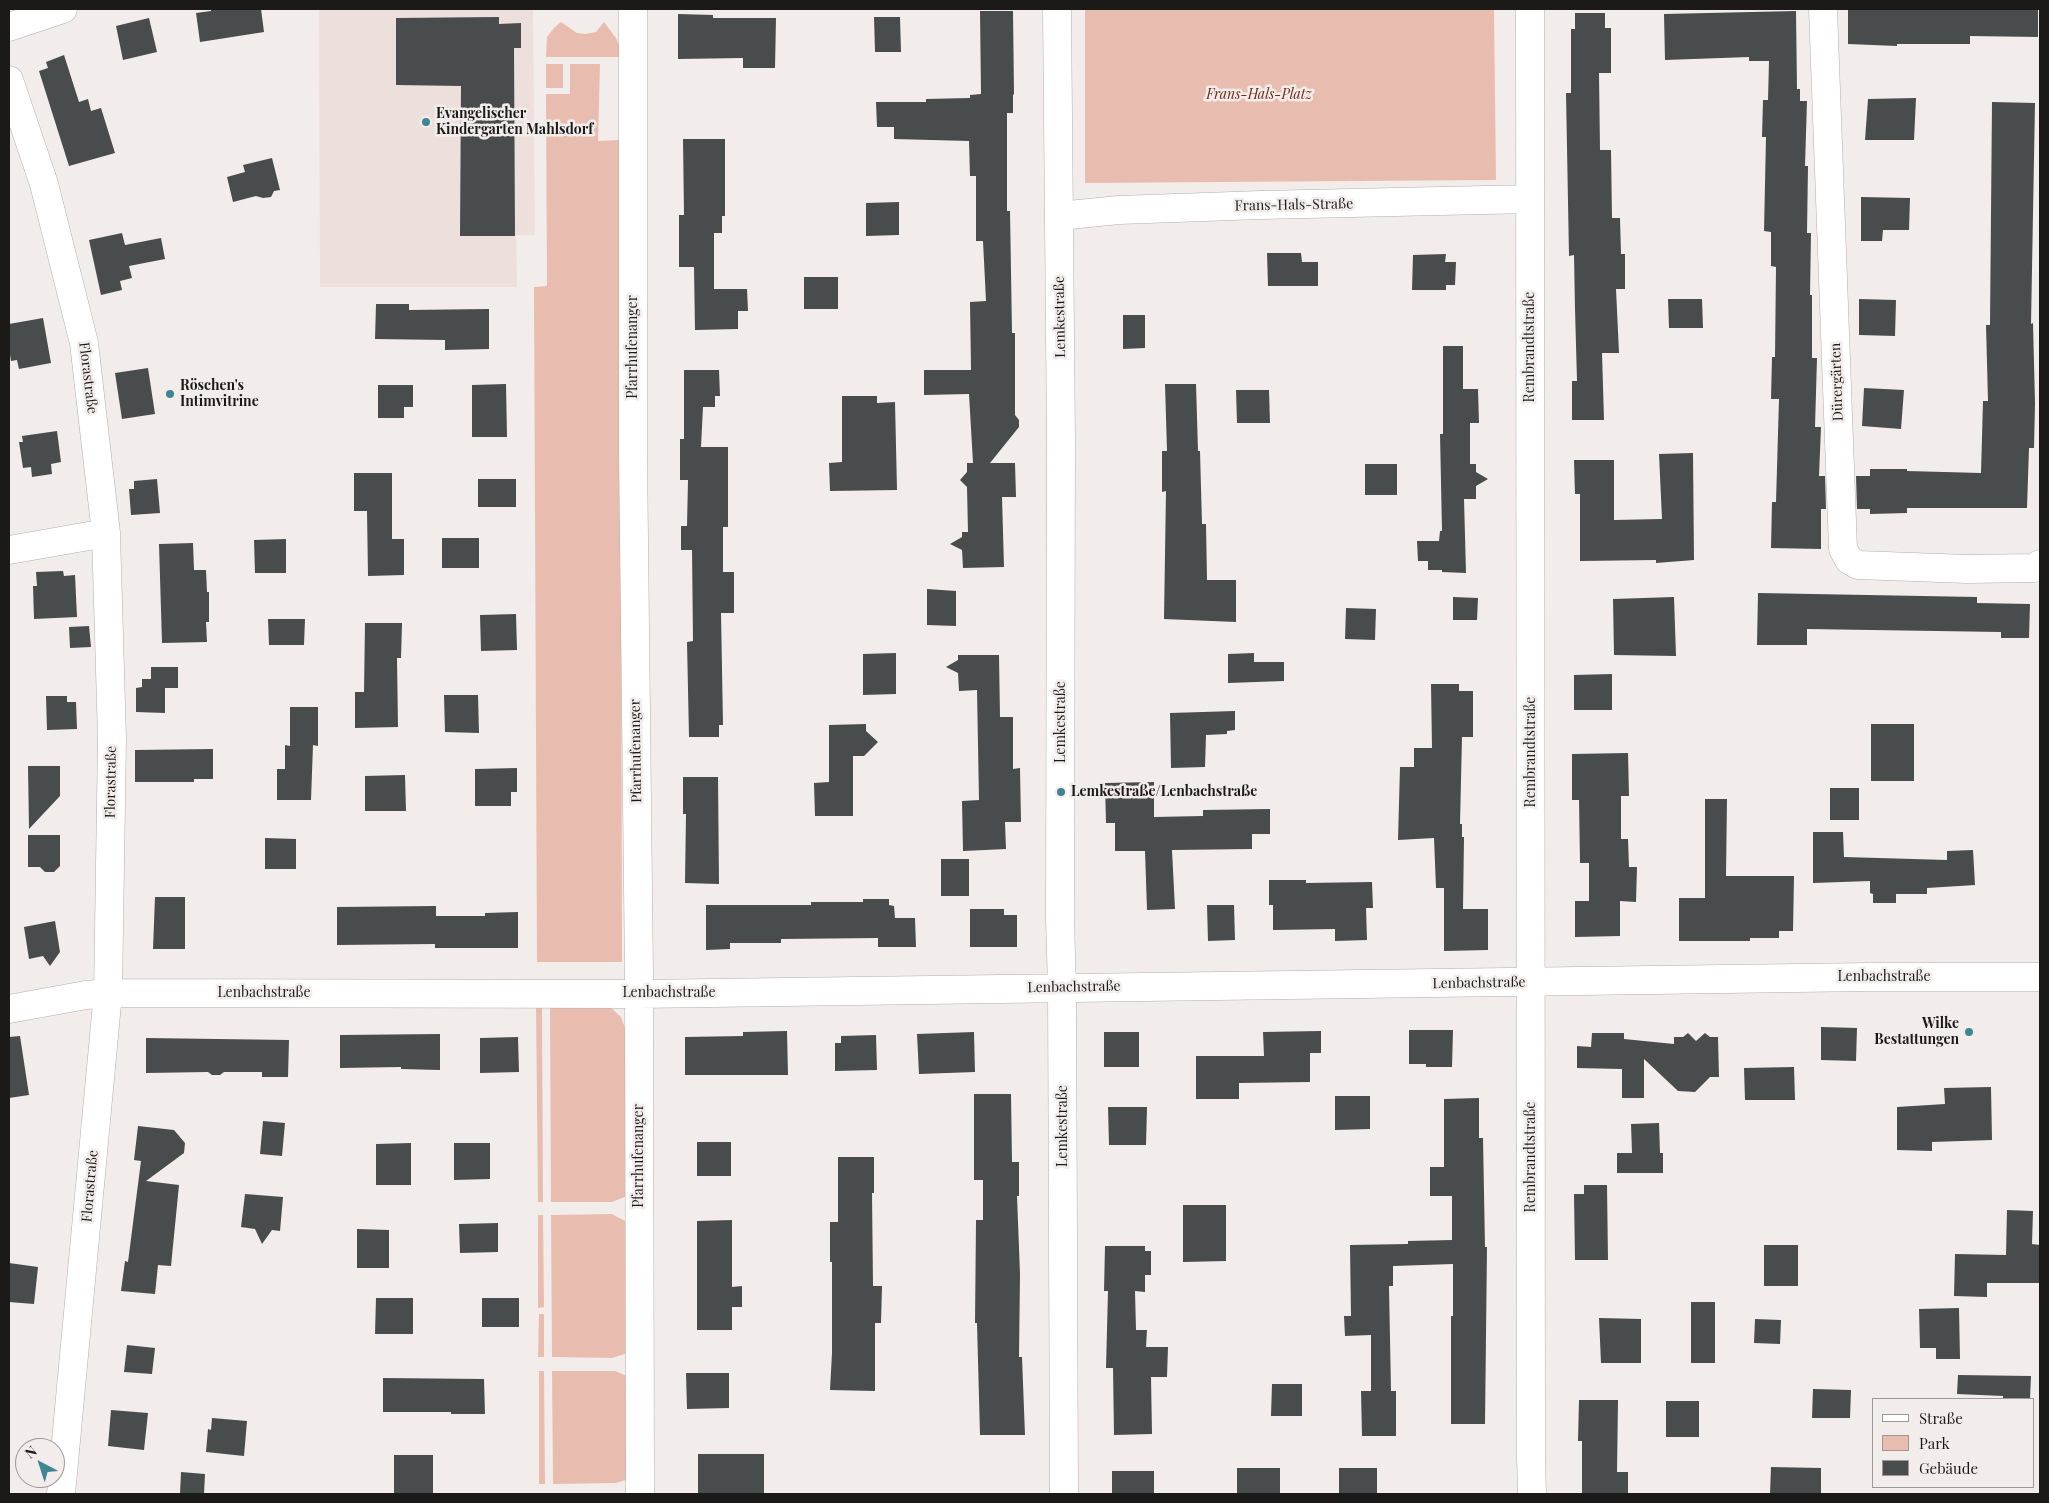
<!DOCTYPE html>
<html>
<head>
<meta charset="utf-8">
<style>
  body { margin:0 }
  #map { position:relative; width:2049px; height:1503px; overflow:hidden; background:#f2edeb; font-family:"Playfair Display",serif }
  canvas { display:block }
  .frame { position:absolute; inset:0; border:10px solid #1b1a19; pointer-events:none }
  .legend { position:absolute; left:1872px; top:1398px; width:162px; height:90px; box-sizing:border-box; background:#f2edeb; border:1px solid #9c9997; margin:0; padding:6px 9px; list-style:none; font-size:15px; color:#1b1a19 }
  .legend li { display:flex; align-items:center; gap:10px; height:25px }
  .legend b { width:25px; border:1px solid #9c9997 }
  .north { position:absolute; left:15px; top:1438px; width:50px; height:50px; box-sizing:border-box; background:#f2edeb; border:1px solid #9c9997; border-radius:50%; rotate:320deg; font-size:14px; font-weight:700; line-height:20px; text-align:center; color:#1b1a19 }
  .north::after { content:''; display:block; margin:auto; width:18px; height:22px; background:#408592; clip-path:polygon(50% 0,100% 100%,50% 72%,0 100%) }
</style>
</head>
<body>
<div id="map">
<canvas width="2049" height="1503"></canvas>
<div class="frame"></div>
<ul class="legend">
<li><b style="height:6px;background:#fff"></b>Straße</li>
<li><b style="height:14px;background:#e8bdb0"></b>Park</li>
<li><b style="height:14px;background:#484c4d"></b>Gebäude</li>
</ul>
<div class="north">N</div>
</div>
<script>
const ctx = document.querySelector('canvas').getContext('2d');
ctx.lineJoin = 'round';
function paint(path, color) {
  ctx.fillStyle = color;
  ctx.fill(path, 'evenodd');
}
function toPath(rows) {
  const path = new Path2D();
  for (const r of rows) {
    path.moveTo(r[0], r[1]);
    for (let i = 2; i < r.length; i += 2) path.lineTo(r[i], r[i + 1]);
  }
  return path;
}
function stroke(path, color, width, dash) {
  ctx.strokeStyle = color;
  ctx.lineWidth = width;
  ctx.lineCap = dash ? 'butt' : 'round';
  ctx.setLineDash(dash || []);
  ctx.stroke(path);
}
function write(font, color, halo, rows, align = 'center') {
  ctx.font = font + ' "Playfair Display",serif';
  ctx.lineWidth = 5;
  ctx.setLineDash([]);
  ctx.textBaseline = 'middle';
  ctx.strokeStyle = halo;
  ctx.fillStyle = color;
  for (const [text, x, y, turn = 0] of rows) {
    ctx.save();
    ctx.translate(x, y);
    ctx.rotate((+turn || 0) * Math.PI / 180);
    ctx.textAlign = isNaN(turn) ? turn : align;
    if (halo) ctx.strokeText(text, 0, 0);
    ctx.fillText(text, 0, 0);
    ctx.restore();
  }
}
paint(toPath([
  [319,9,533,9,535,235,516,235,517,287,320,287]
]), '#eddfdb');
paint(toPath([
  [1085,9,1494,9,1496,180,1085,183],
  [561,22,577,33,585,34,596,32,604,22,616,38,621,51,621,57,546,57,547,37,554,28],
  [546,64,563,64,563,88,546,88],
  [570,64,600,64,598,141,620,140,622,962,537,962,534,287,547,286,546,94,570,94],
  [536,1005,542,1005,543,1202,538,1202],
  [550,1005,610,1007,621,1017,626,1031,627,1196,612,1202,551,1202],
  [612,1214,627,1222,628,1353,612,1358,552,1357,551,1215],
  [538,1215,543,1215,544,1307,538,1308],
  [539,1314,544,1314,544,1357,538,1357],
  [539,1371,544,1371,545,1484,539,1484],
  [552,1371,615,1371,629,1377,629,1479,616,1483,553,1484]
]), '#e8bdb0');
paint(toPath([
  [211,9,261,9,264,32,200,42,196,13,211,11],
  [1848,9,2038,9,2038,37,1970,36,1970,44,1897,44,1897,46,1848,44],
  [980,11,1013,11,1014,94,1013,95,1013,113,1007,113,1007,211,1010,211,1012,333,1015,333,1015,415,1019,420,1019,427,990,463,1015,463,1016,497,1002,497,1004,567,963,568,962,550,950,544,962,537,962,532,968,532,967,487,960,480,967,472,967,463,973,463,969,394,924,395,924,370,971,370,970,302,986,301,983,241,976,241,976,176,970,176,969,141,894,139,894,127,877,127,876,102,926,102,926,99,970,98,970,95,981,94],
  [1796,11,1797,89,1800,89,1800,101,1807,101,1805,166,1808,166,1807,233,1811,233,1810,295,1812,295,1812,358,1817,358,1815,427,1821,427,1819,476,1825,476,1826,509,1821,509,1821,549,1771,548,1772,502,1776,502,1779,399,1771,399,1772,357,1775,357,1776,267,1771,266,1771,232,1764,231,1766,137,1762,137,1763,100,1768,100,1769,61,1749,61,1749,57,1665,60,1664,14],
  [1575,13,1605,13,1605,28,1611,28,1611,73,1599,73,1600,150,1611,150,1612,218,1620,218,1621,254,1625,254,1625,289,1616,289,1619,353,1602,353,1604,420,1572,420,1572,381,1577,381,1575,309,1574,255,1569,256,1566,93,1571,93,1571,29,1575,29],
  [678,14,713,15,713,18,776,18,775,68,743,68,743,58,678,59],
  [499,17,499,24,521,23,521,48,514,48,515,236,460,236,461,86,396,85,396,18],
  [874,17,900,17,901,52,875,52],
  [149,18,157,52,123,60,116,26],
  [64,55,79,102,88,99,91,111,101,108,115,153,69,166,39,71,48,68,46,62],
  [1916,98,1914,140,1865,140,1868,99],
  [1992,102,2035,103,2031,324,2033,323,2035,403,2034,448,2029,448,2027,508,1907,508,1907,513,1870,514,1870,509,1857,509,1856,476,1870,476,1870,469,1907,469,1907,471,1981,473,1983,401,1988,401,1986,325,1990,325],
  [683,139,725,139,725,216,722,216,722,233,714,233,714,289,747,289,748,311,738,311,738,329,695,330,694,267,679,267,679,215,684,215],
  [272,158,280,190,274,191,271,197,263,198,256,196,233,202,227,177,245,172,243,165],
  [1861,197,1910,198,1909,230,1883,230,1882,241,1861,241],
  [899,202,899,235,866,236,866,203],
  [122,233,125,245,161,238,165,259,129,266,132,278,120,281,122,290,101,295,89,240],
  [1267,253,1301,253,1302,262,1318,262,1318,286,1268,286],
  [1446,254,1445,262,1456,262,1455,285,1446,285,1446,290,1412,290,1413,255],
  [804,277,838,277,838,309,804,309],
  [1668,299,1702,299,1703,328,1669,328],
  [1859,299,1896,300,1895,336,1859,335],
  [376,304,409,304,409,310,489,309,489,349,445,350,445,340,375,339],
  [1123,315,1145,315,1145,348,1123,349],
  [43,318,51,363,19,369,17,360,11,361,9,348,9,324],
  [1443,346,1463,346,1463,389,1478,389,1479,423,1470,423,1470,464,1476,464,1476,472,1488,479,1476,486,1476,499,1464,499,1466,573,1442,572,1442,570,1428,570,1428,561,1418,561,1417,541,1439,541,1440,531,1442,531,1440,434,1443,434],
  [148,368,155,414,122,419,115,373],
  [684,370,719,370,720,396,715,396,715,407,703,407,701,447,728,447,728,527,723,527,723,572,734,572,734,613,721,613,723,725,719,725,719,737,689,737,687,642,693,641,692,550,681,550,681,526,687,526,688,480,680,480,680,439,684,439],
  [506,384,507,437,472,437,472,385],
  [1165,384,1196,384,1198,451,1200,451,1202,524,1206,524,1207,580,1236,580,1236,622,1164,619,1166,491,1162,492,1162,451,1167,451],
  [378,385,413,385,413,407,404,407,404,418,378,418],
  [1864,388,1904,390,1901,429,1862,426],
  [1236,390,1269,390,1270,423,1237,423],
  [842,396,877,396,877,403,895,402,897,490,830,491,829,463,842,462],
  [57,431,61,462,51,464,52,474,32,477,31,467,23,468,19,442,23,442,22,436],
  [1693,453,1694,560,1656,563,1656,560,1580,561,1580,494,1575,494,1574,460,1614,460,1614,520,1662,519,1659,454],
  [1365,464,1397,464,1397,495,1365,495],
  [354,473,392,473,392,539,404,539,404,575,368,576,367,511,354,511],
  [157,479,160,513,131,515,129,489,134,489,134,481],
  [478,479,516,479,516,507,478,507],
  [442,538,479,538,479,568,442,568],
  [286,539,286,573,255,573,254,540],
  [193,543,194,570,206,570,207,592,209,592,209,622,206,622,207,642,162,643,159,544],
  [63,571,64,576,75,575,77,617,34,619,33,586,37,586,36,572],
  [927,589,956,591,956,626,927,625],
  [1758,593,1977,597,1977,603,2030,604,2029,638,2001,638,2001,632,1807,629,1807,645,1757,645],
  [1453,597,1478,598,1477,620,1453,620],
  [1674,597,1676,656,1614,655,1613,599],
  [1346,608,1376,609,1375,640,1345,639],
  [516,614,517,650,481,651,480,615],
  [268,619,305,619,304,645,269,645],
  [365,623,402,623,401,658,397,658,398,727,355,728,355,692,364,692],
  [89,626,91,647,70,648,69,627],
  [896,653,896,694,863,695,863,654],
  [1254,653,1254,662,1284,662,1284,681,1228,683,1228,654],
  [958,655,999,655,1000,717,1013,717,1013,769,1020,768,1021,822,1005,822,1006,849,963,851,962,801,979,800,977,690,959,691,958,673,946,667,958,660],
  [151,667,178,667,178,688,165,688,165,713,136,712,136,688,142,687,142,679,151,679],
  [1612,674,1612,710,1574,710,1574,675],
  [1431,684,1459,684,1459,691,1473,691,1473,737,1462,737,1460,824,1462,824,1462,837,1464,837,1463,909,1488,909,1488,950,1444,951,1444,888,1436,888,1434,838,1398,840,1400,767,1414,767,1414,748,1432,748],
  [444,695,478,695,479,733,445,732],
  [46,696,67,696,67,702,76,702,77,729,47,730],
  [290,707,318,707,318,746,313,745,311,800,277,800,277,769,285,769,285,745,290,746],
  [1235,711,1235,730,1227,731,1227,734,1206,735,1205,767,1171,768,1170,713],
  [866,724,866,731,878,742,864,756,853,756,853,816,815,816,814,783,829,782,829,725],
  [1871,724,1914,724,1914,781,1871,781],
  [213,749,213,779,194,779,194,782,135,782,135,750],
  [1628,753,1629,796,1621,796,1621,839,1628,839,1629,867,1637,867,1636,902,1620,901,1620,936,1575,937,1575,901,1589,901,1589,863,1580,863,1579,800,1572,800,1572,754],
  [28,766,60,766,60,796,29,829],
  [517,768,517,792,511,792,511,806,475,806,475,769],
  [405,775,406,811,365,811,365,776],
  [683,777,718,777,719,884,685,883,686,814,683,814],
  [1154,782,1154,817,1203,816,1203,810,1270,809,1270,834,1252,834,1252,849,1172,850,1175,909,1147,910,1145,851,1115,851,1115,823,1106,823,1105,783],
  [1830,788,1859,788,1859,820,1830,820],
  [1705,799,1727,799,1726,876,1794,876,1793,931,1779,931,1779,938,1750,938,1750,941,1679,941,1679,898,1705,898],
  [1813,832,1843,832,1844,857,1947,860,1947,851,1973,850,1975,885,1927,888,1927,894,1896,894,1896,903,1873,903,1873,894,1870,893,1870,881,1813,883],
  [28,835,60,835,60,866,54,872,45,872,40,867,28,867],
  [265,838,296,839,296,869,265,869],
  [941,859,969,859,969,896,941,896],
  [1269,880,1306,880,1306,883,1372,882,1373,908,1366,908,1367,940,1335,941,1335,929,1273,930,1273,905,1269,905],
  [155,897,185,897,185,949,153,949],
  [863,899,889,899,889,905,894,906,895,918,915,918,916,947,878,947,878,938,781,939,781,943,730,943,730,949,706,950,706,905,811,905,811,902,863,902],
  [1207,905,1234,905,1235,940,1208,941],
  [436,906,436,916,485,916,485,913,518,912,518,948,435,948,435,944,337,945,337,907],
  [970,909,1004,909,1004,915,1017,915,1017,947,970,947],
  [55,921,60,952,50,966,43,956,29,959,24,927],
  [1821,1027,1857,1028,1856,1061,1821,1060],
  [1409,1030,1453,1030,1452,1067,1426,1067,1426,1064,1409,1064],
  [787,1031,788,1075,685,1075,685,1037,743,1036,743,1032],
  [1321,1031,1321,1053,1310,1053,1310,1082,1239,1083,1239,1099,1196,1099,1196,1056,1264,1056,1263,1032],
  [974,1032,975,1072,919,1074,917,1034],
  [1104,1032,1139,1032,1139,1067,1104,1067],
  [1592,1033,1624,1033,1624,1039,1674,1044,1674,1037,1683,1037,1688,1033,1696,1041,1705,1033,1710,1037,1718,1037,1719,1077,1710,1077,1695,1092,1678,1091,1644,1059,1644,1098,1622,1098,1622,1069,1577,1068,1577,1046,1591,1047],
  [440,1034,440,1070,401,1069,401,1067,340,1068,340,1035],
  [876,1035,877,1070,835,1071,835,1043,841,1043,841,1036],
  [20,1036,29,1095,9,1098,9,1037],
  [518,1037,519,1072,480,1073,480,1038],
  [146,1038,289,1040,288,1077,262,1077,262,1072,224,1072,220,1075,212,1075,208,1072,146,1073],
  [1794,1067,1795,1100,1745,1100,1744,1068],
  [1991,1087,1992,1140,1932,1142,1932,1151,1897,1150,1897,1107,1945,1104,1944,1088],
  [974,1094,1011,1094,1012,1162,1019,1162,1019,1196,1017,1196,1020,1274,1019,1357,1022,1357,1025,1435,980,1435,977,1323,975,1323,976,1220,983,1220,983,1180,974,1180],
  [1335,1096,1370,1096,1370,1129,1335,1130],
  [1479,1098,1479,1138,1483,1138,1485,1247,1487,1247,1485,1424,1451,1424,1451,1316,1453,1316,1453,1264,1393,1266,1393,1286,1389,1286,1391,1391,1396,1391,1396,1436,1362,1436,1361,1391,1371,1391,1371,1335,1345,1336,1344,1316,1351,1316,1350,1245,1408,1244,1408,1241,1452,1240,1452,1196,1430,1196,1430,1167,1444,1167,1444,1099],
  [1108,1107,1147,1107,1146,1145,1109,1145],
  [263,1121,285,1123,282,1156,260,1154],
  [1659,1123,1660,1153,1663,1153,1663,1173,1617,1173,1617,1153,1632,1153,1631,1124],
  [138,1126,174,1130,185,1143,184,1153,146,1181,179,1185,171,1266,158,1265,155,1294,121,1291,125,1261,128,1262,141,1161,134,1160],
  [697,1142,731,1142,731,1176,697,1176],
  [411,1143,411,1185,376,1185,376,1144],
  [454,1143,490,1143,490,1179,454,1180],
  [838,1157,874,1157,874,1193,872,1193,873,1286,882,1286,881,1323,875,1323,875,1391,830,1390,832,1353,832,1262,830,1262,830,1222,838,1222],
  [1584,1185,1607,1185,1608,1260,1575,1260,1574,1194,1584,1194],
  [245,1194,283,1197,280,1231,272,1230,262,1244,255,1229,241,1227],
  [1183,1205,1226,1205,1226,1261,1183,1262],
  [2007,1210,2033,1211,2032,1244,2040,1245,2040,1283,1987,1283,1987,1297,1954,1296,1955,1254,2006,1255],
  [732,1220,732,1287,742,1286,742,1307,732,1307,732,1330,697,1330,697,1221],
  [498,1223,498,1252,460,1253,459,1224],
  [357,1229,389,1230,389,1268,357,1268],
  [1764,1245,1798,1245,1798,1286,1764,1286],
  [1105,1246,1145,1246,1145,1251,1151,1251,1151,1275,1145,1275,1145,1292,1135,1291,1136,1330,1147,1330,1146,1347,1168,1347,1167,1377,1151,1377,1152,1434,1114,1435,1113,1368,1106,1368,1108,1291,1104,1291],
  [9,1263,38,1267,34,1304,9,1302],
  [376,1298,413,1298,413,1334,375,1334],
  [482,1298,519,1298,519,1327,482,1327],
  [1691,1302,1715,1302,1715,1363,1691,1363],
  [1959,1308,1960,1359,1936,1359,1936,1348,1920,1348,1919,1309],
  [1599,1318,1641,1319,1641,1363,1601,1363],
  [1755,1319,1781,1320,1780,1344,1754,1343],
  [127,1345,155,1348,152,1374,124,1372],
  [686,1373,729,1373,729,1408,687,1409],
  [1958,1375,2031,1376,2030,1399,2003,1399,2003,1396,1957,1394],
  [383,1378,484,1379,485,1414,451,1414,451,1412,383,1412],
  [1272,1384,1302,1384,1302,1416,1271,1416],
  [1813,1389,1851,1390,1850,1418,1812,1418],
  [1579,1400,1618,1400,1617,1472,1628,1472,1628,1494,1582,1494,1582,1441,1578,1441],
  [1666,1401,1699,1401,1699,1437,1666,1437],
  [111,1410,148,1413,144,1450,108,1446],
  [212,1418,247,1421,244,1456,206,1452,208,1429,211,1430],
  [698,1454,764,1454,764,1494,698,1494],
  [394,1455,433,1455,433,1494,394,1494],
  [1771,1467,1821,1468,1821,1494,1770,1494],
  [1237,1468,1280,1468,1280,1494,1237,1494],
  [1339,1468,1377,1468,1377,1494,1339,1494],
  [1112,1471,1154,1471,1154,1494,1112,1494],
  [181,1472,205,1474,204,1494,180,1494]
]), '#484c4d');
const minor = toPath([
  [633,9,633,453,639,974,640,1494],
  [1057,9,1061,441,1060,919,1062,987,1064,1494],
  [1530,9,1531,1458,1532,1494],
  [1823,9,1843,549,1849,560,1858,565,1967,569,2034,568,2040,564],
  [9,27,63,9],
  [9,80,44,184,84,343,106,533,112,739,108,993,61,1494],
  [1059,216,1119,210,1261,205,1530,199],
  [9,550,106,533],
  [9,1009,86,995,108,993,639,994,1869,977,2040,977]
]);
stroke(minor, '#b3aeac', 29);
stroke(minor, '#fff', 28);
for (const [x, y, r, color] of [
  [426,122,5,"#408592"],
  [170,394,5,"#408592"],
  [1061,792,5,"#408592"],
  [1969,1032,5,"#408592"]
]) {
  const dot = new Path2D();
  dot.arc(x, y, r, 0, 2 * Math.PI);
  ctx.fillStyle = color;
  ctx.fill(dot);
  stroke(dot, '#f2edeb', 2);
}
write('italic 14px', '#742c15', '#f2edeb', [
  ["Frans-Hals-Platz",1259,95]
]);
write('bold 14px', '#1b1a19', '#f2edeb', [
  ["Evangelischer",436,114],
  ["Kindergarten Mahlsdorf",436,130],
  ["Röschen's",180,386],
  ["Intimvitrine",180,402],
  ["Lemkestraße/Lenbachstraße",1071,792],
  ["Wilke",1959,1024,"right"],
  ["Bestattungen",1959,1040,"right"]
], 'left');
write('14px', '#1b1a19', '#f2edeb', [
  ["Frans-Hals-Straße",1294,205,-1],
  ["Lemkestraße",1060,317,-91],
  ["Pfarrhufenanger",633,347,-90],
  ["Rembrandtstraße",1530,347,-90],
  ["Florastraße",88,378,83],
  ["Dürergärten",1837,382,-92],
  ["Lemkestraße",1061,722,-90],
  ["Pfarrhufenanger",636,751,-91],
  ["Rembrandtstraße",1531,752,-90],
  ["Florastraße",111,782,-89],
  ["Lenbachstraße",1884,977],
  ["Lenbachstraße",1479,983,-1],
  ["Lenbachstraße",1074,987,-1],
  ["Lenbachstraße",264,993],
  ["Lenbachstraße",669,993],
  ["Lemkestraße",1063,1126,-90],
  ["Pfarrhufenanger",639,1156,-90],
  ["Rembrandtstraße",1531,1157,-90],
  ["Florastraße",90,1186,-85]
]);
</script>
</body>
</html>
